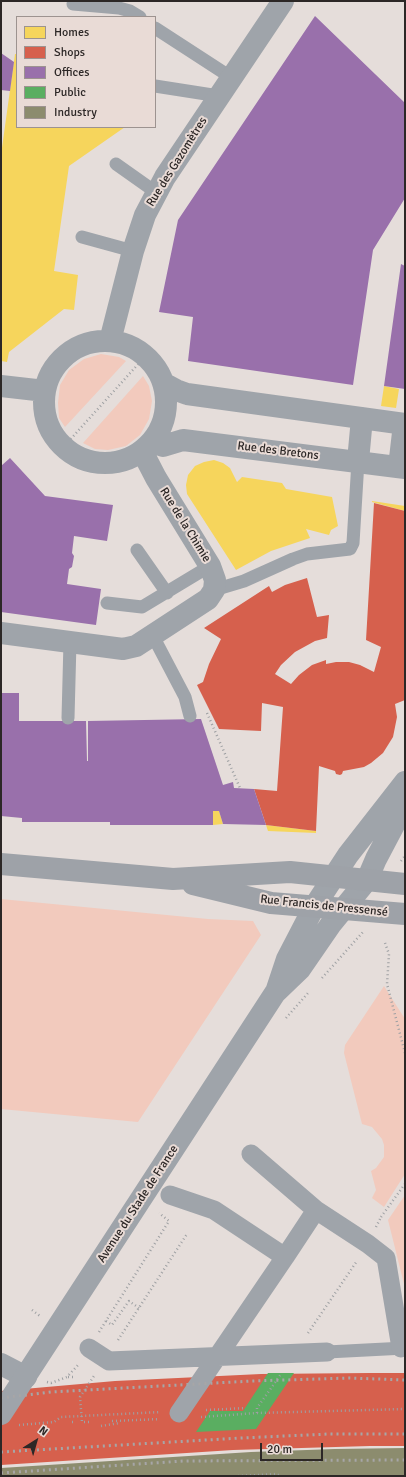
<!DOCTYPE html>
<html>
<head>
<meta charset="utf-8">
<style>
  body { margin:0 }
  #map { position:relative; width:406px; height:1477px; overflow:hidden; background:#e5ddda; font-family:Signika,sans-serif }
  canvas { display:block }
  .frame { position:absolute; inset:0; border:2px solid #2c2726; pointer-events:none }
  .legend { position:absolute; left:16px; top:16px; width:140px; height:112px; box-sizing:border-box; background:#e9dbd6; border:1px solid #9d9390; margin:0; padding:5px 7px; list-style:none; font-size:12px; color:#2c2726 }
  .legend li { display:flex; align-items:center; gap:8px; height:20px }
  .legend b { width:20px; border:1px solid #9d9390 }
  .north { position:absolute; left:16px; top:1421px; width:40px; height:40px; -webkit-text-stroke:3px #e9dbd6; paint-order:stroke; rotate:37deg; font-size:11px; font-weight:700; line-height:16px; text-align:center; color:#2c2726 }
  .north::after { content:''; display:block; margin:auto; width:14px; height:18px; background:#2c2726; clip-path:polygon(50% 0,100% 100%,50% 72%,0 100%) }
  .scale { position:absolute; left:260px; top:1443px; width:63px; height:18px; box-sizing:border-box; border:2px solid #2c2726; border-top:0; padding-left:5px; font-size:12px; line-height:14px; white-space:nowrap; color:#2c2726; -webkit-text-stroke:3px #e9dbd6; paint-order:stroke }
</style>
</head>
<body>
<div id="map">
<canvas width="406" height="1477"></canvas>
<div class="frame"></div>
<ul class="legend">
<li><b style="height:11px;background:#f6d55c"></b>Homes</li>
<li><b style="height:11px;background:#d6604d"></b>Shops</li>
<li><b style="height:11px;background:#9970ab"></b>Offices</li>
<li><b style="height:11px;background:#5aae61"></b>Public</li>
<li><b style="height:11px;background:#8c8c6e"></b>Industry</li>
</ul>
<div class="north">N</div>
<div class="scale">20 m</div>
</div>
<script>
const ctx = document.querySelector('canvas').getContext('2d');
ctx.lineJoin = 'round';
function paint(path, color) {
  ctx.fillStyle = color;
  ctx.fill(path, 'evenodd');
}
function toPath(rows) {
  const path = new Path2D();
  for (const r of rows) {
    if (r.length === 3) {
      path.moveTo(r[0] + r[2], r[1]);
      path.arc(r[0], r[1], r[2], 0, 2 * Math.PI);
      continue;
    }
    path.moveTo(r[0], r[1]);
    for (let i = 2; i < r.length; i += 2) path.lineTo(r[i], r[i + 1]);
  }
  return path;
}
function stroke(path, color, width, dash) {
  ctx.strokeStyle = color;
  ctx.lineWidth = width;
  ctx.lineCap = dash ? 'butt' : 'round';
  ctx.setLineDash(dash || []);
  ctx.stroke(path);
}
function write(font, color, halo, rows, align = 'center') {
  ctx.font = font + ' Signika,sans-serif';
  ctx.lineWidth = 4;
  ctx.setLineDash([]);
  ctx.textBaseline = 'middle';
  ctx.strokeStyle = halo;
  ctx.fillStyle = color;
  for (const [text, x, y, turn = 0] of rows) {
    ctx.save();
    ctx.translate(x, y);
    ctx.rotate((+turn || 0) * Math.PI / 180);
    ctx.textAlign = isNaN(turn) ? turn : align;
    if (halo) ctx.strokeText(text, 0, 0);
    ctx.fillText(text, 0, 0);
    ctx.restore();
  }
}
paint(toPath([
  [101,354,119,357,126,361,65,427,59,418,58,403,60,385,69,370,84,359],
  [143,376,149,386,152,401,149,419,140,435,126,446,108,450,95,449,83,443],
  [1,899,208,919,253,921,261,935,138,1122,1,1109],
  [384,986,405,1019,405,1174,384,1207,372,1198,376,1190,371,1171,376,1168,384,1157,384,1145,382,1139,372,1127,362,1124,344,1053,345,1045],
  [405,1195,405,1288,388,1220]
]), '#f2cabd');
paint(toPath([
  [15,54,17,54,17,127,125,127,69,166,54,271,78,275,74,310,64,309,9,352,7,362,1,361,1,155],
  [384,386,399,389,396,408,381,406],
  [214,460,223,463,230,468,237,482,242,477,282,483,286,489,332,497,338,526,331,530,329,535,306,529,310,538,271,551,236,570,187,494,186,485,188,475,195,466,204,462],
  [372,501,405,506,405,511,372,502],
  [213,811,219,811,223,824,213,825],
  [266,825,316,831,316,833,268,831]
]), '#f6d55c');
paint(toPath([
  [374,503,405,511,405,700,395,704,397,717,393,737,383,753,371,763,364,767,343,771,342,774,340,775,336,774,335,771,319,766,316,831,266,825,254,789,277,791,283,707,262,703,261,731,219,729,197,685,203,682,209,664,221,639,204,628,269,586,272,592,285,585,307,578,317,617,329,615,327,638,315,641,295,652,281,665,275,674,291,684,299,675,312,665,326,660,326,664,336,662,349,662,360,665,374,672,381,647,366,640],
  [369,1373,405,1373,405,1446,370,1446,233,1450,1,1465,1,1391,115,1381,178,1378,261,1374]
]), '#d6604d');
paint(toPath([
  [315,16,405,103,405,198,373,250,353,385,188,361,193,317,159,312,178,220],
  [1,53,14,62,10,91,1,90],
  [401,264,405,266,405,389,384,386],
  [10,458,45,496,113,505,107,541,74,536,72,553,74,556,72,567,69,569,67,584,101,589,96,625,1,612,1,466],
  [1,693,19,693,19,721,86,721,87,761,88,761,88,721,201,719,223,785,233,782,234,788,254,789,266,825,223,824,219,811,213,811,213,825,110,825,110,822,22,822,22,818,1,816]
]), '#9970ab');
paint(toPath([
  [268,1373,294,1373,256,1429,196,1432,210,1411,243,1411]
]), '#5aae61');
paint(toPath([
  [405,1448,405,1476,1,1476,1,1468,251,1452,335,1449]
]), '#8c8c6e');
stroke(toPath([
  [68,442,141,361],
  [207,713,240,788],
  [401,861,405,856],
  [385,943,389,954,387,984,405,1053],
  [322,978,363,932],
  [286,1018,308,993],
  [376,1227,381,1217],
  [32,1310,40,1316],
  [106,1321,112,1325,129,1301,139,1308],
  [99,1332,169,1221,159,1213],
  [308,1333,357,1261],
  [118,1340,187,1234],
  [68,1377,75,1377],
  [47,1382,51,1383,67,1377,78,1365],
  [206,1410,246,1408],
  [257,1413,257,1408,281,1374],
  [201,1417,257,1413,405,1409],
  [112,1421,160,1419],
  [72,1422,76,1422],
  [89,1422,82,1422,80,1397,94,1376],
  [19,1425,54,1422,61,1417,161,1412],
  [101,1426,120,1423],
  [238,1476,277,1474,280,1476]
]), '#9ea0a3', 2.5, [1, 3]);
stroke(toPath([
  [73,4,119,8,130,11,140,17],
  [155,28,232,78],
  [155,86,219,96],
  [116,164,157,193],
  [82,237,133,251],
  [137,550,167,593],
  [214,590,244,581,293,559,307,554,350,549,353,543,358,461],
  [107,603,142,607,210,566],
  [153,636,185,697,190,716],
  [68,718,70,642],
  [327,1352,405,1348]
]), '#9fa4aa', 13);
stroke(toPath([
  [251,1154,316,1210],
  [170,1195,214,1210,285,1257,316,1210,368,1244,386,1258,401,1348],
  [89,1348,109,1361,327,1352],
  [179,1413,285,1257]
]), '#9fa4aa', 19);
stroke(toPath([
  [110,341,133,251,145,215,165,177,283,1],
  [105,402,61],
  [163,383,176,390,187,394,405,424],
  [1,386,45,391],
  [152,442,163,446,183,440,405,468],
  [358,461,362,418],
  [399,467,404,424],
  [1,633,123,649,136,646,208,599,214,590,215,580,210,566,156,478,142,451],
  [1,1364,26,1377]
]), '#9fa4aa', 22);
stroke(toPath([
  [277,989,287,959,314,907,348,855,405,782],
  [1,1414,275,993,300,969,331,924,367,880,376,859,405,804]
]), '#9fa4aa', 22);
stroke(toPath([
  [1,864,173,879,290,872,405,884],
  [193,884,271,903,405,914]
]), '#9ea2a8', 22);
stroke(toPath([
  [1,1398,51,1392,252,1381,349,1378,405,1380],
  [1,1452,241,1438,329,1434,405,1434],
  [1,1473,184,1461,405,1460]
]), '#a7a6a7', 3, [2, 4]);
stroke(toPath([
  [381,1217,405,1184]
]), '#9ea0a3', 2.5, [1, 3]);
write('12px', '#2c2726', '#e9dbd6', [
  ["Rue des Gazomètres",177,162,-58],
  ["Rue des Bretons",278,451,7],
  ["Rue de la Chimie",185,525,58],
  ["Rue Francis de Pressensé",324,906,6],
  ["Avenue du Stade de France",138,1204,-57]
]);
</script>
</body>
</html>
